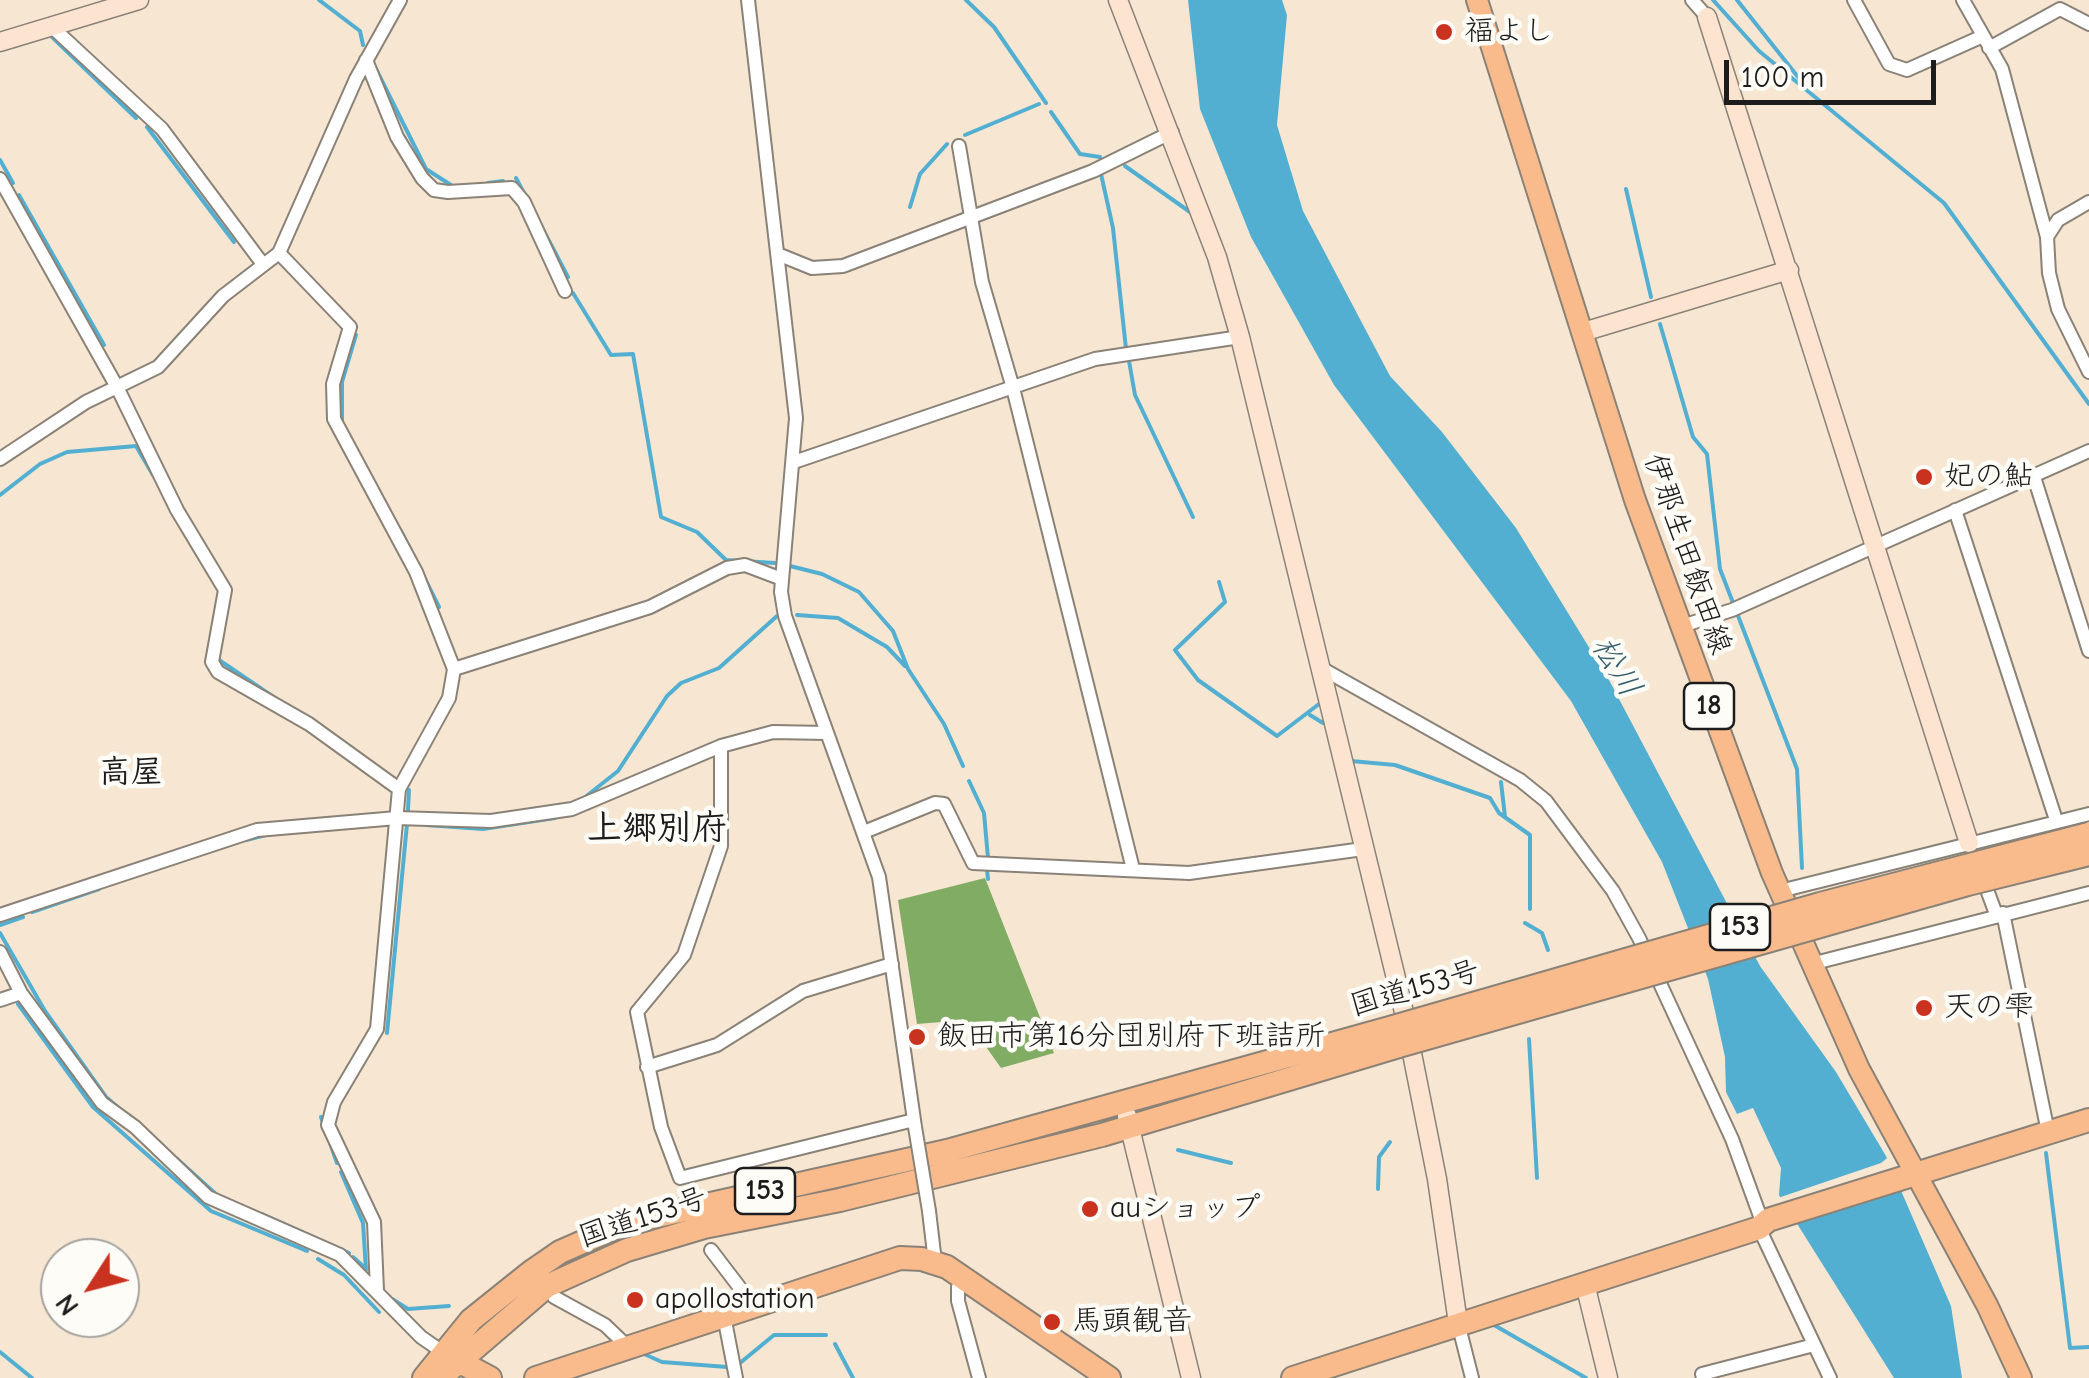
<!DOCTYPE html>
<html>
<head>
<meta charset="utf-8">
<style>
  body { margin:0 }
  #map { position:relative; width:2089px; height:1378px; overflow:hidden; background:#f7e7d2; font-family:"Comic Neue",sans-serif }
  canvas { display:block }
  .north { position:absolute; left:40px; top:1238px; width:100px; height:100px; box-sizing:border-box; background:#fdfcf7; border:2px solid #a3a29f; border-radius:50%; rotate:234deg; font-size:28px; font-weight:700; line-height:40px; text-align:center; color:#1c1c1c }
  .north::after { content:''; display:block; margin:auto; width:35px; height:45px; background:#c8321e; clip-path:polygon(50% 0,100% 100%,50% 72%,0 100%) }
  .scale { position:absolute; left:1724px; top:60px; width:212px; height:45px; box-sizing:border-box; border:5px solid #1c1c1c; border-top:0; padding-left:12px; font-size:30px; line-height:35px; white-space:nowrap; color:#1c1c1c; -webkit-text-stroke:8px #fdfcf7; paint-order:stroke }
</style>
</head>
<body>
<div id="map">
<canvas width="2089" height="1378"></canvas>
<div class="north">N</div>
<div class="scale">100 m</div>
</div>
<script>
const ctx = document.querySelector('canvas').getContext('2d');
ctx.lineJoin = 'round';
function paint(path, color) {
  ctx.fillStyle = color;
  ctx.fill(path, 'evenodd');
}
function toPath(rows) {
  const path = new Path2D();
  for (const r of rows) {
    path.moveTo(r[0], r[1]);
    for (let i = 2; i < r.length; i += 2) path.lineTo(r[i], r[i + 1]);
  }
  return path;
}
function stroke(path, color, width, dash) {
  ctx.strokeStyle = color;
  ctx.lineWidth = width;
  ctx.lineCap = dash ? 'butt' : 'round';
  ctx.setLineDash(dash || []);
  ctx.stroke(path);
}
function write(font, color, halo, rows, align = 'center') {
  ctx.font = font + ' "Comic Neue","Klee One",sans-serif';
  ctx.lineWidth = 9;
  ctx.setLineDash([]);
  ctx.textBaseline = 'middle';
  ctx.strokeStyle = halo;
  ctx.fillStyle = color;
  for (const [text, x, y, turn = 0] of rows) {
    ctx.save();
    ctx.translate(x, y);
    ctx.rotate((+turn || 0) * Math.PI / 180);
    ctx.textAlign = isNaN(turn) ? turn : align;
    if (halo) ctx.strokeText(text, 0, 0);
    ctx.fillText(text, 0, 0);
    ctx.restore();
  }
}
paint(toPath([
  [985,878,1054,1053,1001,1068,967,1020,917,1024,898,900]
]), '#80ac64');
paint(toPath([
  [1188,0,1282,0,1287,15,1277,125,1303,211,1390,376,1442,432,1516,528,1609,680,1760,966,1836,1072,1886,1156,1951,1306,1962,1378,1894,1378,1779,1195,1781,1168,1753,1108,1737,1114,1726,1092,1725,1057,1708,979,1662,862,1571,701,1334,385,1251,237,1200,109]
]), '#53afd1');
paint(toPath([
  [1891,1155,1902,1187,1789,1224,1775,1199,1881,1163]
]), '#f7e7d2');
stroke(toPath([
  [319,0,360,31,363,45],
  [966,0,994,27,1046,103],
  [1713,0,1759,51,1944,203,2089,404],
  [1737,0,1802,82],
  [52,37,136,118],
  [376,69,426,169,454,187],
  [1051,112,1080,154,1100,157],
  [147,127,234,242],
  [965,135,1039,104],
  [0,160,13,183],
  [1125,166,1190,212],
  [1101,174,1113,228,1126,349],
  [516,178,568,277],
  [488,183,503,181],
  [1626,189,1651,297],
  [19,195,104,345],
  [910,207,920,174,947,144],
  [573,293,611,355,633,354,661,517,697,532,726,560,775,563],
  [1660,324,1693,437,1707,454,1720,569,1797,769,1802,868],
  [1129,361,1135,395,1193,517],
  [342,421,342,382,356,335],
  [0,495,40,464,67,452,136,446,153,475],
  [401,531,439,607],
  [790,566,822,574,859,592,893,631,908,669,944,724,963,766],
  [1219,582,1225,602,1175,650,1198,680,1277,736,1319,704],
  [797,615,838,618,887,647,905,666],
  [219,660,275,698],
  [1310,715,1323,723],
  [1351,761,1395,765,1490,798,1499,813,1530,835,1530,909],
  [969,781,984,813,988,858],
  [1501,782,1505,817],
  [584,798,618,771,667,696,681,683,719,668,777,616],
  [408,810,409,790],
  [426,825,483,829,555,818],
  [246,840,266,835],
  [987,870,988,879],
  [32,912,99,889],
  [1525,923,1542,933,1548,950],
  [0,925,23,917],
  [0,933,45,1011,106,1097,120,1109],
  [18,1004,93,1107,211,1211,307,1251],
  [387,1033,407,824],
  [1529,1039,1537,1178],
  [321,1117,337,1163],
  [1178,1150,1231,1163],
  [2046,1153,2070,1348,2089,1347],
  [176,1158,217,1195],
  [341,1172,363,1223,366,1270],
  [1378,1189,1379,1157,1390,1142],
  [262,1214,349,1253],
  [353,1257,365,1268],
  [318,1259,344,1275,379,1312],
  [392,1299,408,1309,449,1306],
  [1494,1325,1586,1378],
  [835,1344,853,1378],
  [0,1352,32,1378],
  [644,1354,662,1362,727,1367],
  [740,1363,774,1335,826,1335]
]), '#53afd1', 4);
const street = toPath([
  [748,0,796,418,781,592,785,616,879,877,915,1127],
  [1692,0,1707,17],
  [1854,0,1889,64,1907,70,1983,36],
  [1963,0,2002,69,2047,237],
  [51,26,162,129,262,263],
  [1989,48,2060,9,2089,24],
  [366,60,397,137,422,178,434,190,448,192,512,188,524,202,565,291],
  [959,146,982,282,1013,388,1133,869],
  [0,179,117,387,177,510,225,590,212,662,218,672,309,724,399,789],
  [2089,202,2058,220,2047,237,2049,273,2058,309,2089,372],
  [279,253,350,327,333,384,334,419,416,572,454,669,449,698,399,789,377,1029,334,1102,328,1125,374,1222,377,1290],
  [780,255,812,268,843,266,1093,171,1172,132],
  [0,459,86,402,158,367,223,296,279,253,356,79,400,0],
  [794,462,1095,359,1240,337],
  [2034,477,2089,651],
  [1955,510,2056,820],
  [1679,627,1732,610,2089,451],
  [1321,668,1520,780,1546,801,1613,891,1639,938,1732,1139,1760,1216,1759,1228,1830,1378],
  [454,669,650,607,727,568,745,565,782,579],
  [721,746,721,846,684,955,637,1012,661,1127,680,1178,914,1120],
  [864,832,935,803,944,804,973,863,1189,873,1363,849],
  [1983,879,1996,914],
  [1780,891,2089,814],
  [2003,913,2048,1132],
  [0,915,257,830,397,818,491,821,572,809,721,746,773,732,827,733],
  [0,952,21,993,102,1103,135,1127,208,1197,340,1255,421,1337,444,1353],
  [1811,964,2089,893],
  [0,1000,21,993],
  [647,1067,717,1045,803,991,892,964],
  [929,1211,935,1262],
  [711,1250,753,1305],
  [965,1278,958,1287,958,1301,979,1378],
  [554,1297,605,1325,629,1348],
  [724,1316,736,1378],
  [1458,1323,1472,1378],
  [1703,1378,1702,1374,1814,1345]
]);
const secondary = toPath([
  [1118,0,1217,257,1240,337,1402,1003,1437,1179,1458,1323],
  [1707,17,1969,843],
  [0,42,139,0],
  [1583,332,1789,270],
  [1127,1116,1191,1378],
  [1585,1284,1608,1378]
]);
const primary = toPath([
  [1477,0,1635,500,1772,873,1859,1069,1987,1305,2021,1378]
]);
const highway = toPath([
  [447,1355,490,1378],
  [424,1378,471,1320,531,1272,560,1252,626,1223,947,1151,1393,1027],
  [440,1378,547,1286,627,1250,704,1227,840,1200,1102,1135,1399,1046],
  [536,1378,900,1258,922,1259,947,1267,1109,1378],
  [1293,1378,1759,1228,1768,1220,2089,1120]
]);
stroke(street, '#8a8277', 16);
stroke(secondary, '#8a8277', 21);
stroke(primary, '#8a8277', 24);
stroke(highway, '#8a8277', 26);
stroke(street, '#fff', 12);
stroke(secondary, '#fde4d1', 18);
stroke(primary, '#fabb8c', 20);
stroke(highway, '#fabb8c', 22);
const streetBridge = toPath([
  [915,1127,929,1211]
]);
const highwayBridge = toPath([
  [1393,1027,1820,904,2089,834],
  [1399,1046,1968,884,2089,854]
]);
stroke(streetBridge, '#8a8277', 16, []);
stroke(highwayBridge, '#8a8277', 26, []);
stroke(streetBridge, '#fff', 12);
stroke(highwayBridge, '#fabb8c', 22);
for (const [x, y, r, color] of [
  [1444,32,10,"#c8321e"],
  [1924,477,10,"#c8321e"],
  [1924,1008,10,"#c8321e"],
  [917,1037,10,"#c8321e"],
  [1090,1209,10,"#c8321e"],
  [635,1300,10,"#c8321e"],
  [1052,1322,10,"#c8321e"]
]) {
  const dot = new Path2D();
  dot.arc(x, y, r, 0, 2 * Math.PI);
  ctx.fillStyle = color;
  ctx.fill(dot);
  stroke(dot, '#fdfcf7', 4);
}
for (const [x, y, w] of [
  [1709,706,50],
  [1740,927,60],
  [765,1191,60]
]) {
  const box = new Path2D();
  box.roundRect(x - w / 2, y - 23, w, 46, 8);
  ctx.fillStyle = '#fdfcf7';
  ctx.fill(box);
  stroke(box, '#1c1c1c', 2.5);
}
write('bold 28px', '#1c1c1c', null, [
  ["18",1709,706],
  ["153",1740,927],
  ["153",765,1191]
]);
write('30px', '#1c1c1c', '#fdfcf7', [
  ["福よし",1464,32],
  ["妃の鮎",1944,477],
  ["天の雫",1944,1008],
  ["飯田市第16分団別府下班詰所",937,1037],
  ["auショップ",1110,1209],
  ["apollostation",655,1300],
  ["馬頭観音",1072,1322]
], 'left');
write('30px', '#1c1c1c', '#fdfcf7', [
  ["伊那生田飯田線",1687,554,71],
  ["国道153号",1415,989,-16],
  ["国道153号",643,1218,-18]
]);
write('italic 32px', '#355e6d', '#fdfcf7', [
  ["松川",1616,667,59]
]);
write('bold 32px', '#1c1c1c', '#fdfcf7', [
  ["高屋",131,773]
]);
write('bold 35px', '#1c1c1c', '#fdfcf7', [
  ["上郷別府",657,829]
]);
</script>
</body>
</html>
